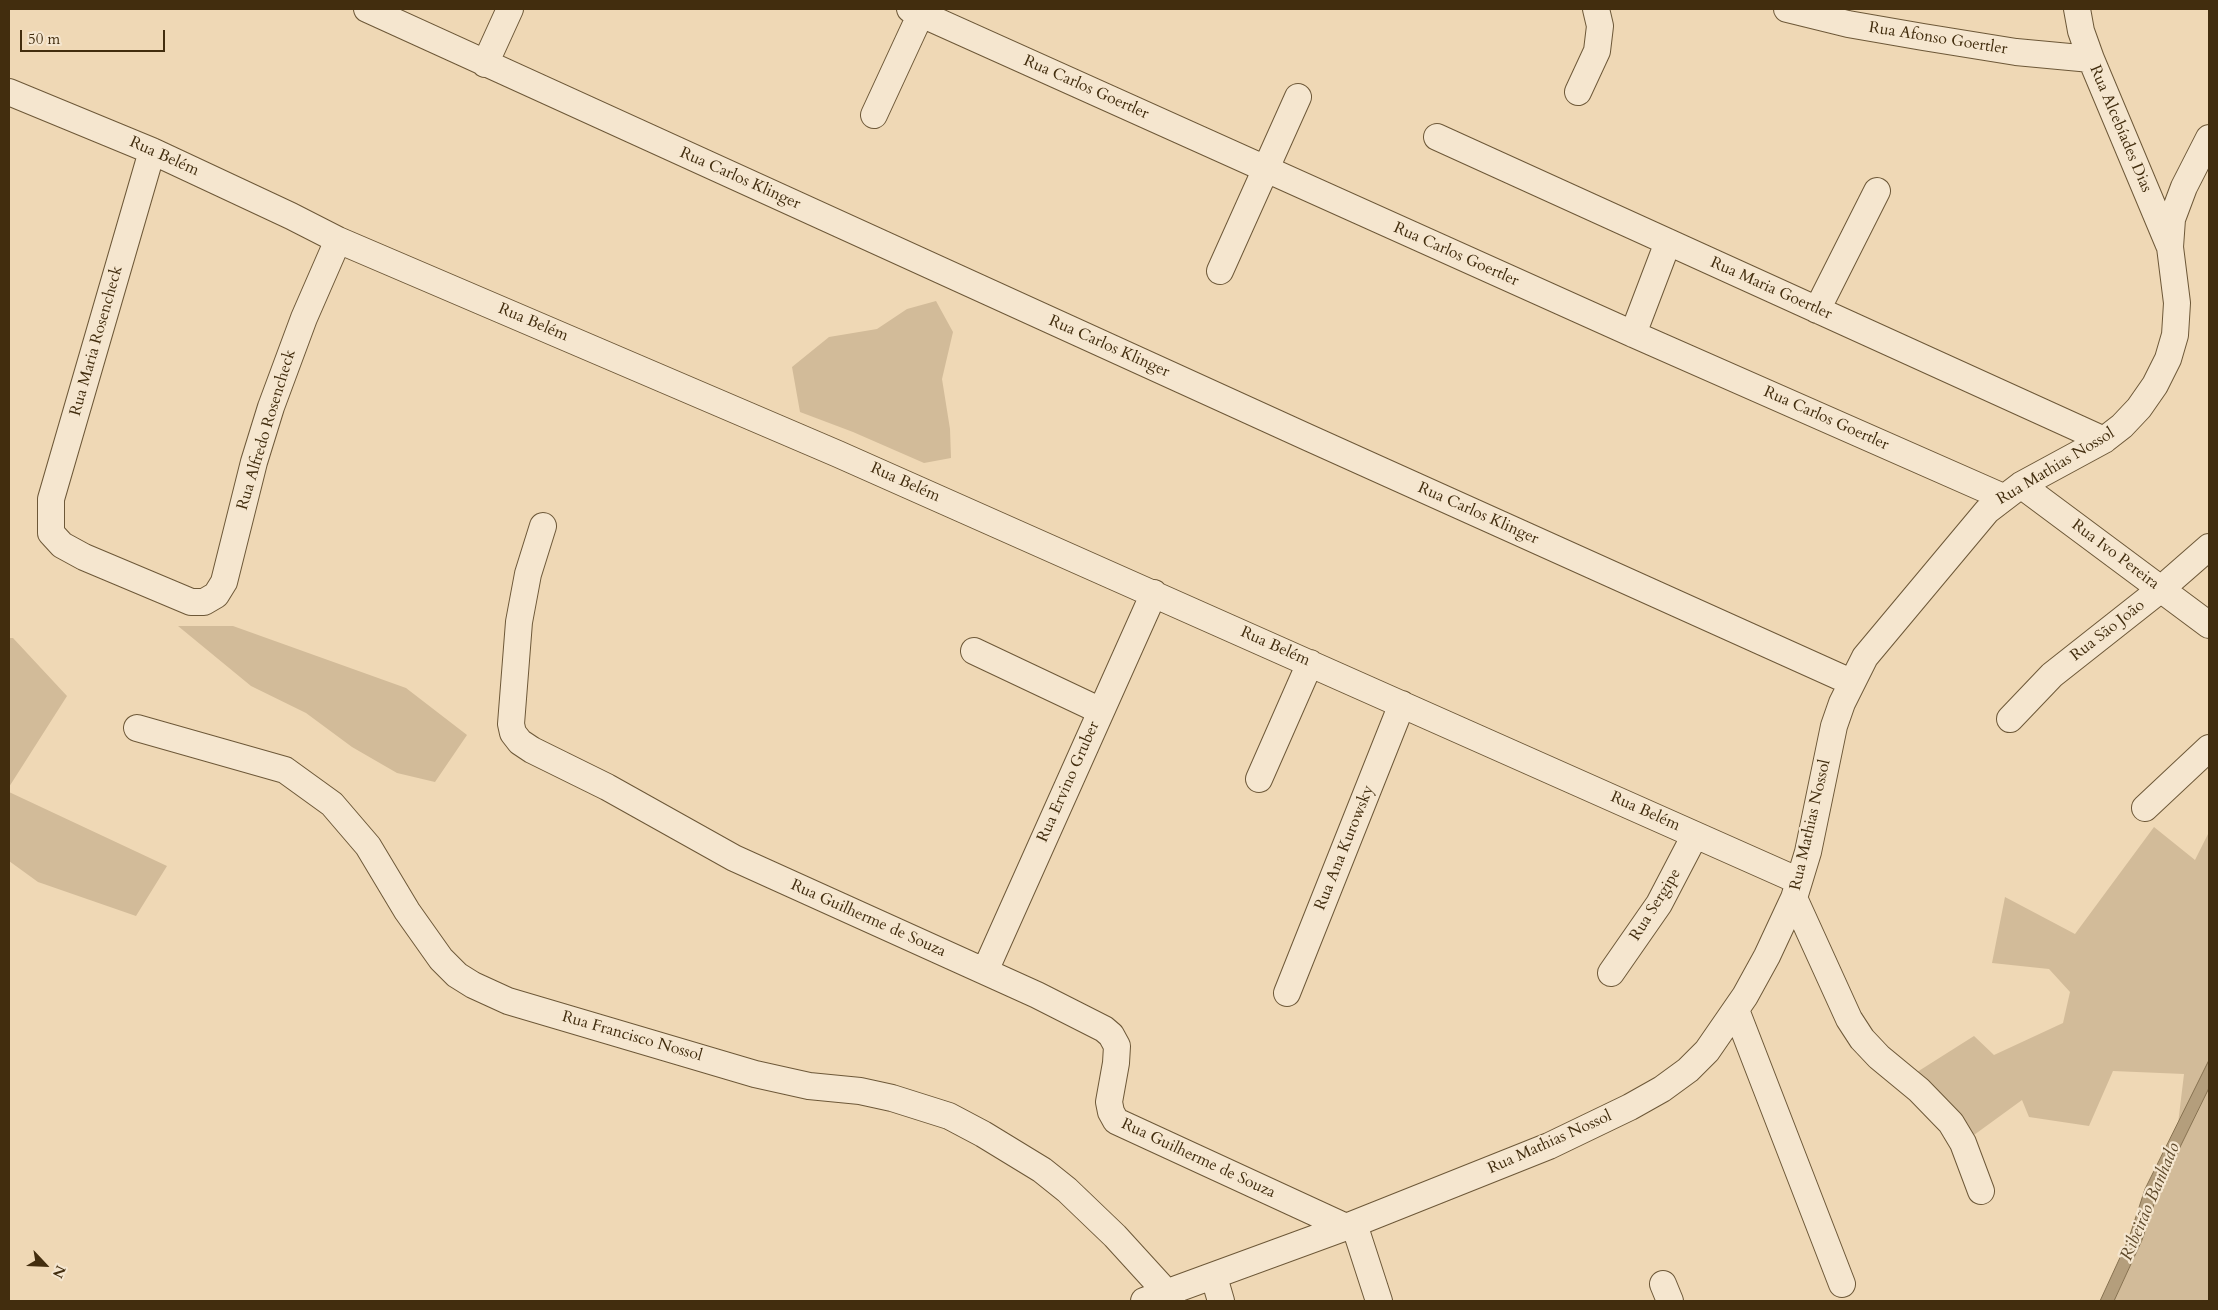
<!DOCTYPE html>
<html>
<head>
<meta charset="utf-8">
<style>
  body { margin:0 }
  #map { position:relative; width:2218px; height:1310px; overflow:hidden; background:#efd8b5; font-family:Cardo,serif }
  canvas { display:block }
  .frame { position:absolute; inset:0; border:10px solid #422d0e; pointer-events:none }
  .north { position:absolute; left:20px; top:1240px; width:50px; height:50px; -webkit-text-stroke:4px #f5e6cf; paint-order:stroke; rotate:115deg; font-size:14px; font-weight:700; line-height:20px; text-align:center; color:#422d0e }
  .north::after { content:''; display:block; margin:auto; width:18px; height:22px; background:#422d0e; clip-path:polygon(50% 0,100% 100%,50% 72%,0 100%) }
  .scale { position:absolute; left:20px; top:30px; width:145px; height:22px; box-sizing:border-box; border:2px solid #422d0e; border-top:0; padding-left:6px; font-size:15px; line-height:18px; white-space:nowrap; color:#422d0e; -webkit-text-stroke:4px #f5e6cf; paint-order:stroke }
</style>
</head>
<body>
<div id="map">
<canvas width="2218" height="1310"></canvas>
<div class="frame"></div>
<div class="north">N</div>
<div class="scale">50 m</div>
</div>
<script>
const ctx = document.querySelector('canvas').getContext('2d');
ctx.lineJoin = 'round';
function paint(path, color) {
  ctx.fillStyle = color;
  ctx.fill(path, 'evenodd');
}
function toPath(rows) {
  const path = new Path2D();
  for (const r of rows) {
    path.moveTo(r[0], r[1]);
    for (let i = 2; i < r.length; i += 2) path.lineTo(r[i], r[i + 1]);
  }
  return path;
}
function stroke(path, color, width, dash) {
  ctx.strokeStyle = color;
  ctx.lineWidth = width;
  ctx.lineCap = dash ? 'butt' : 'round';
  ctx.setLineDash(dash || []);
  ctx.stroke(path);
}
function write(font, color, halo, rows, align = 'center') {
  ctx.font = font + ' Cardo,serif';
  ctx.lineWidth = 4.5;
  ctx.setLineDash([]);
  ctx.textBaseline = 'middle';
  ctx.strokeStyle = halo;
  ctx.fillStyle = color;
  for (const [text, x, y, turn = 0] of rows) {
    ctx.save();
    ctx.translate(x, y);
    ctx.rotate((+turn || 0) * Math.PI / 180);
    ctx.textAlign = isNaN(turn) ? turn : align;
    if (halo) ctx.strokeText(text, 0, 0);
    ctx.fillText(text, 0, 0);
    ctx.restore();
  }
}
paint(toPath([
  [936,301,953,332,942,379,950,429,951,458,924,463,853,432,800,412,792,367,829,337,877,329,907,309],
  [178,626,233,626,406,688,467,735,435,782,397,773,352,747,306,713,251,686],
  [9,638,13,638,67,696,9,787],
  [9,792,167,866,136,916,38,882,9,861],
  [2154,827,2195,860,2209,832,2209,1060,2178,1124,2184,1074,2113,1071,2089,1126,2029,1117,2022,1100,1963,1143,1906,1079,1974,1036,1994,1055,2063,1023,2070,992,2049,969,1992,963,2005,897,2075,934],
  [2209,1088,2209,1301,2114,1301,2142,1240,2158,1192]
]), '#d2bb99');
const water = toPath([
  [2209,1060,2209,1088,2158,1192,2142,1240,2114,1301,2100,1301,2129,1238,2145,1189,2209,1060]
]);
paint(water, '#b49e7c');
stroke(water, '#867150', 1);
const minor = toPath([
  [367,9,1307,437,1851,682],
  [910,9,1633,334,2003,497],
  [1787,9,1848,24,1923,37,2016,52,2091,59],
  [2077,9,2081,31,2091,59,2169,245],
  [485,64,510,9],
  [9,92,152,151,291,216,338,240,838,454,1799,881],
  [1578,92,1597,51,1600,26,1596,9],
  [874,115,923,9],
  [1437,137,2104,440],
  [152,151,51,499,51,533,62,545,84,557,191,602,204,602,216,595,224,582,254,462,271,407,304,318,338,240],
  [1220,271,1298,97],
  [1817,310,1877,191],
  [1633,334,1668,242],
  [2021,485,2209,625],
  [543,526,528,574,519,622,511,724,513,733,520,742,532,750,607,787,734,858,1037,995,1104,1029,1111,1035,1117,1046,1116,1063,1109,1102,1111,1112,1116,1121,1346,1227],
  [974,651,1101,711],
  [2010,719,2052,675,2161,589,2209,547],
  [137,728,285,770,332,804,368,846,407,911,441,959,457,975,473,985,508,1001,755,1074,809,1086,860,1091,892,1098,949,1116,983,1134,1042,1170,1067,1190,1115,1236,1167,1293],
  [1259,779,1310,663],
  [2145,808,2209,748],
  [1794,898,1849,1019,1862,1039,1879,1057,1919,1090,1951,1123,1963,1143,1981,1191],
  [985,971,1154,593],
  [1611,973,1659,904,1695,835],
  [1287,993,1402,704],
  [1736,1010,1842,1284],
  [1354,1224,1379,1301],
  [1214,1277,1221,1301],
  [1663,1284,1670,1301],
  [1144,1301,1346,1227,1549,1146,1630,1107,1662,1089,1688,1070,1707,1051,1745,996,1767,956,1794,898,1808,852,1834,726,1842,703,1865,657,1987,511,2021,485,2104,440,2122,426,2139,408,2155,385,2168,359,2175,335,2177,303,2170,247,2172,219,2184,187,2209,138]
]);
stroke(minor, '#6d5838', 28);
stroke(minor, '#f5e6cf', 26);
write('16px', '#422d0e', '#f5e6cf', [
  ["Rua Afonso Goertler",1938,39,9],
  ["Rua Carlos Goertler",1086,88,24],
  ["Rua Alcebíades Dias",2120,129,67],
  ["Rua Belém",164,157,24],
  ["Rua Carlos Klinger",740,179,24],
  ["Rua Carlos Goertler",1456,255,24],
  ["Rua Maria Goertler",1771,289,24],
  ["Rua Belém",533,323,23],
  ["Rua Maria Rosencheck",97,341,-74],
  ["Rua Carlos Klinger",1109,347,24],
  ["Rua Carlos Goertler",1826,419,24],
  ["Rua Alfredo Rosencheck",267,430,-73],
  ["Rua Mathias Nossol",2056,467,-31],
  ["Rua Belém",905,483,24],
  ["Rua Carlos Klinger",1478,514,24],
  ["Rua Ivo Pereira",2115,555,37],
  ["Rua São João",2108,631,-38],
  ["Rua Belém",1275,647,24],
  ["Rua Ervino Gruber",1069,782,-66],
  ["Rua Belém",1645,812,24],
  ["Rua Mathias Nossol",1811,825,-77],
  ["Rua Ana Kurowsky",1345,848,-68],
  ["Rua Sergipe",1656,905,-58],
  ["Rua Guilherme de Souza",868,919,24],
  ["Rua Francisco Nossol",632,1037,16],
  ["Rua Mathias Nossol",1550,1143,-24],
  ["Rua Guilherme de Souza",1198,1159,25]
]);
write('italic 18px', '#5e492a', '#f5e6cf', [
  ["Ribeirão Banhado",2151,1202,-67]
]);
</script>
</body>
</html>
